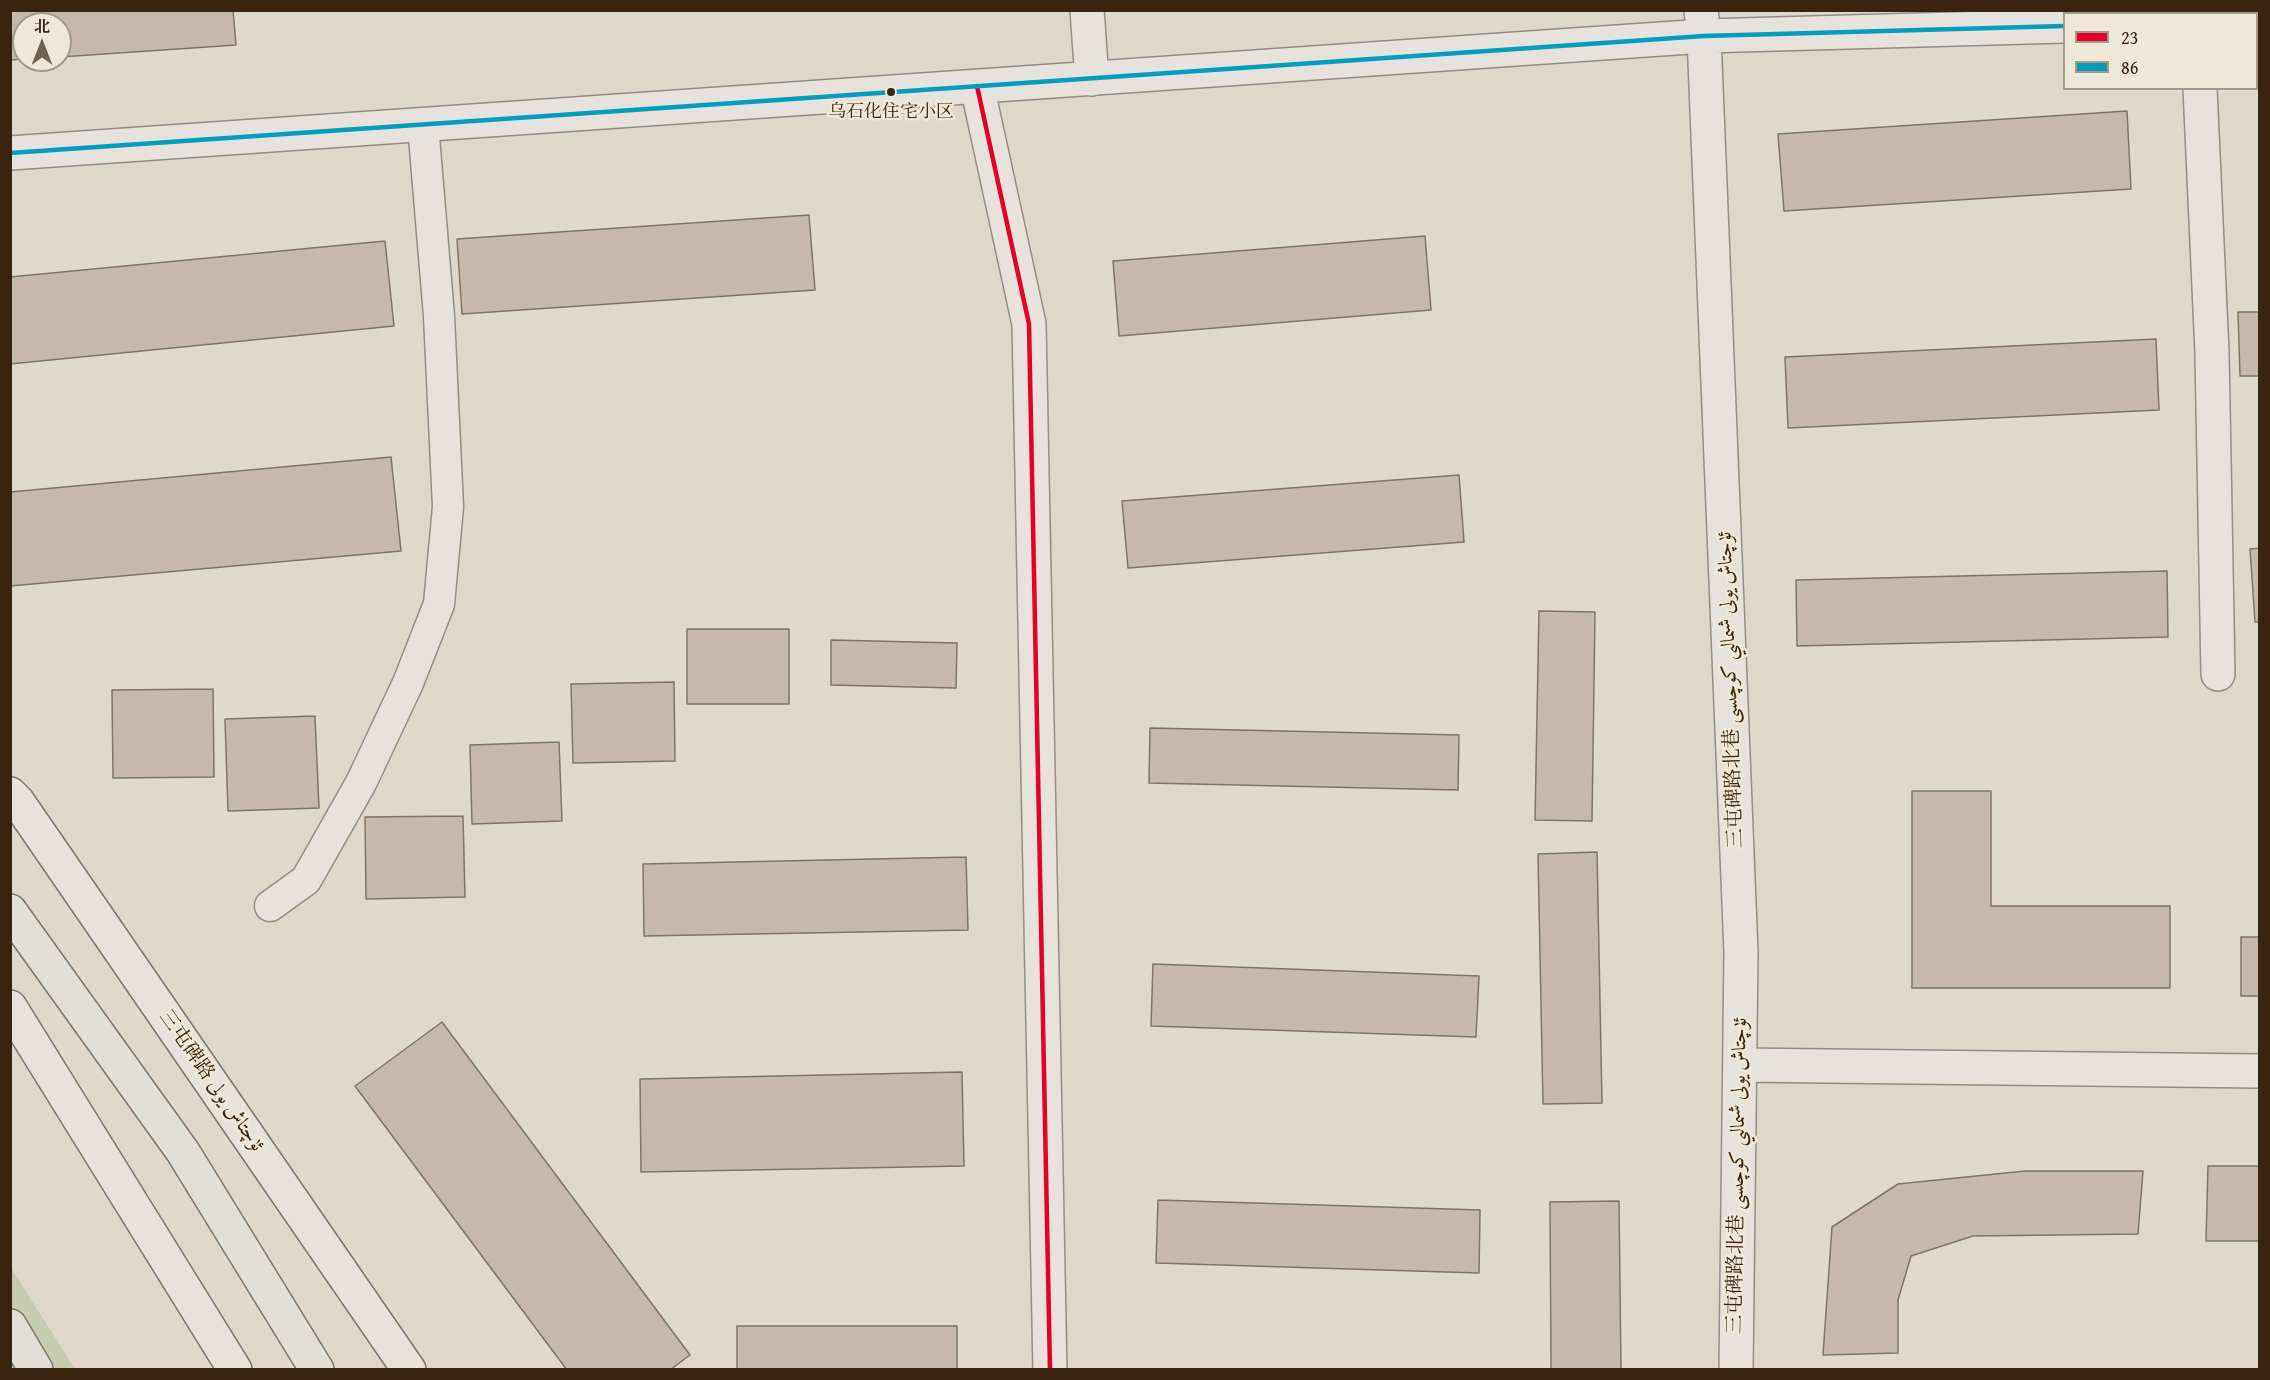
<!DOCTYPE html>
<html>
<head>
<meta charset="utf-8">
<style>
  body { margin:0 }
  #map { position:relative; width:2270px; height:1380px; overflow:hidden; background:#dfd8cb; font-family:"Gentium Book Plus","Noto Serif SC",serif }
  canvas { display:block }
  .frame { position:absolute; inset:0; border:12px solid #3a230f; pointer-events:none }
  .legend { position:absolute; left:2063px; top:12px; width:195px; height:78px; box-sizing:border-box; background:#efe8d8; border:2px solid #a79988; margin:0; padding:8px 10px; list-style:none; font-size:18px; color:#3a230f }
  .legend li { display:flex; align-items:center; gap:12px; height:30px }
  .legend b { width:30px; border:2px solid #a79988 }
  .north { position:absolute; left:12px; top:12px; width:60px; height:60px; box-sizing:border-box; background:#efe8d8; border:2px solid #a79988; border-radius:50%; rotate:0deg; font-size:16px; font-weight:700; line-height:24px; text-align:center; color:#3a230f }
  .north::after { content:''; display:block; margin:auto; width:21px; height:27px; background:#746251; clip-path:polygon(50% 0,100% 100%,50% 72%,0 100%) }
</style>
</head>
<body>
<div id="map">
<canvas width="2270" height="1380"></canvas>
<div class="frame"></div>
<ul class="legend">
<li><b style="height:8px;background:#e4002b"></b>23</li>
<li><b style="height:8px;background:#069cbb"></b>86</li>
</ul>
<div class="north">北</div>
</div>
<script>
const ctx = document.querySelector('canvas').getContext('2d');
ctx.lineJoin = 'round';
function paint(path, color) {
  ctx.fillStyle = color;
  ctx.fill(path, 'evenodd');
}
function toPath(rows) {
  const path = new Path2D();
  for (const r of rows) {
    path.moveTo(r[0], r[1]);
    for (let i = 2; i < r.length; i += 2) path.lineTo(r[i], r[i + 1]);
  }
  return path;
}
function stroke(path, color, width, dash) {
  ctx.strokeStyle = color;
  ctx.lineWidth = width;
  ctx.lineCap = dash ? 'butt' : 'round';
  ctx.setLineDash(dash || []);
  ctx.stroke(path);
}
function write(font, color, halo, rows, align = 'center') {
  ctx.font = font + ' "Gentium Book Plus",Amiri,"Noto Serif SC",serif';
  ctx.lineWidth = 5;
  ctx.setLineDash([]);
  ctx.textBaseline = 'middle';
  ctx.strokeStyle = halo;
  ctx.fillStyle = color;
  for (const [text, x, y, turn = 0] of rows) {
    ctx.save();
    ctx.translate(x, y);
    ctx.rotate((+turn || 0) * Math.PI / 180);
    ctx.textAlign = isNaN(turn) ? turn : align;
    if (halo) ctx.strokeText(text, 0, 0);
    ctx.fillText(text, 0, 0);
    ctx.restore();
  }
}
paint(toPath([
  [11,1268,75,1369,11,1369]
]), '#c5ccb0');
const building = toPath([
  [10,10,233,10,236,45,60,57,60,24,24,24,24,59,10,60,10,10],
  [2127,111,2131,189,1784,211,1778,134,2127,111],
  [809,215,815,290,462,314,457,239,809,215],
  [1425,236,1431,310,1119,336,1113,261,1425,236],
  [385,241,394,326,10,364,10,277,385,241],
  [2238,312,2260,312,2260,376,2240,376,2238,312],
  [2156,339,2159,410,1788,428,1785,357,2156,339],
  [391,457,401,551,10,586,10,492,391,457],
  [1459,475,1464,542,1128,568,1122,501,1459,475],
  [2260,548,2260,622,2255,622,2250,549,2260,548],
  [2167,571,2168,637,1797,646,1796,580,2167,571],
  [1539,611,1595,612,1592,821,1535,820,1539,611],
  [687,629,789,629,789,704,687,704,687,629],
  [831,640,957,643,956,688,831,685,831,640],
  [674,682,675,761,573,763,571,684,674,682],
  [213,689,214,777,113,778,112,690,213,689],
  [315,716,319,808,228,811,225,719,315,716],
  [1150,728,1459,735,1458,790,1149,783,1150,728],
  [559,742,562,821,472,824,470,745,559,742],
  [1912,791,1991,791,1991,906,2170,906,2170,988,1912,988,1912,791],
  [463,816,465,897,366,899,365,817,463,816],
  [1597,852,1602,1103,1543,1104,1538,854,1597,852],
  [966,857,968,930,644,936,643,864,966,857],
  [2241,937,2260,937,2260,996,2241,996,2241,937],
  [1153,964,1479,976,1476,1037,1151,1026,1153,964],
  [442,1022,690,1355,670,1370,567,1370,355,1086,442,1022],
  [962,1072,964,1166,641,1172,640,1079,962,1072],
  [2208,1166,2260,1166,2260,1241,2206,1241,2208,1166],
  [2025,1171,2143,1171,2138,1234,1973,1236,1911,1256,1898,1300,1898,1353,1823,1355,1832,1227,1898,1184,2025,1171],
  [1158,1200,1480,1210,1479,1273,1156,1263,1158,1200],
  [1619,1201,1621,1370,1551,1370,1550,1202,1619,1201],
  [737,1326,957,1326,957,1370,737,1370,737,1326]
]);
paint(building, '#c7b8ac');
stroke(building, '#7d756b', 1.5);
const service = toPath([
  [270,906,306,880,361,783,408,683,439,604,448,507,439,316,423,125]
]);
const minor = toPath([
  [1087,10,1092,79],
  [1701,10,1704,36,1741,952,1736,1370],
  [2196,10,2196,14],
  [2256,14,2260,14],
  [977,86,1029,324,1050,1370],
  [2200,88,2212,353,2218,674],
  [10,153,1704,36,2064,26],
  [1740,1065,2260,1071]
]);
const secondary = toPath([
  [10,794,18,802,409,1370],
  [10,1007,235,1370]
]);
const trunk = toPath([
  [10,911,183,1152,317,1370],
  [10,1326,36,1370]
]);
stroke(service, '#958e84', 33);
stroke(minor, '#958e84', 36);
stroke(secondary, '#7d756b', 36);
stroke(trunk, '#7d756b', 36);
stroke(service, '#e7e3dc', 30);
stroke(minor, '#e7e3dc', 33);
stroke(secondary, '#e7e3dc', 33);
stroke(trunk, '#e2dfd7', 33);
stroke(toPath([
  [977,86,1029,324,1050,1370]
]), '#e4002b', 4.5);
stroke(toPath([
  [10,153,1704,36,2064,26]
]), '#069cbb', 4.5);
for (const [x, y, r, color] of [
  [891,92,5,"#3a230f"]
]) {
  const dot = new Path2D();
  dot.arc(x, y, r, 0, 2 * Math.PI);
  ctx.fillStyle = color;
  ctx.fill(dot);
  stroke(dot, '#efe8d8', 2);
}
write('18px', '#3a230f', '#efe8d8', [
  ["乌石化住宅小区",891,112]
]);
write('20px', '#3a230f', '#efe8d8', [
  ["三屯碑路北巷 ئۈچتاش يولى شىمالىي كوچىسى",1731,690,-92],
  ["三屯碑路 ئۈچتاش يولى",211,1081,55],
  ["三屯碑路北巷 ئۈچتاش يولى شىمالىي كوچىسى",1738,1176,-89]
]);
</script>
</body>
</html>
